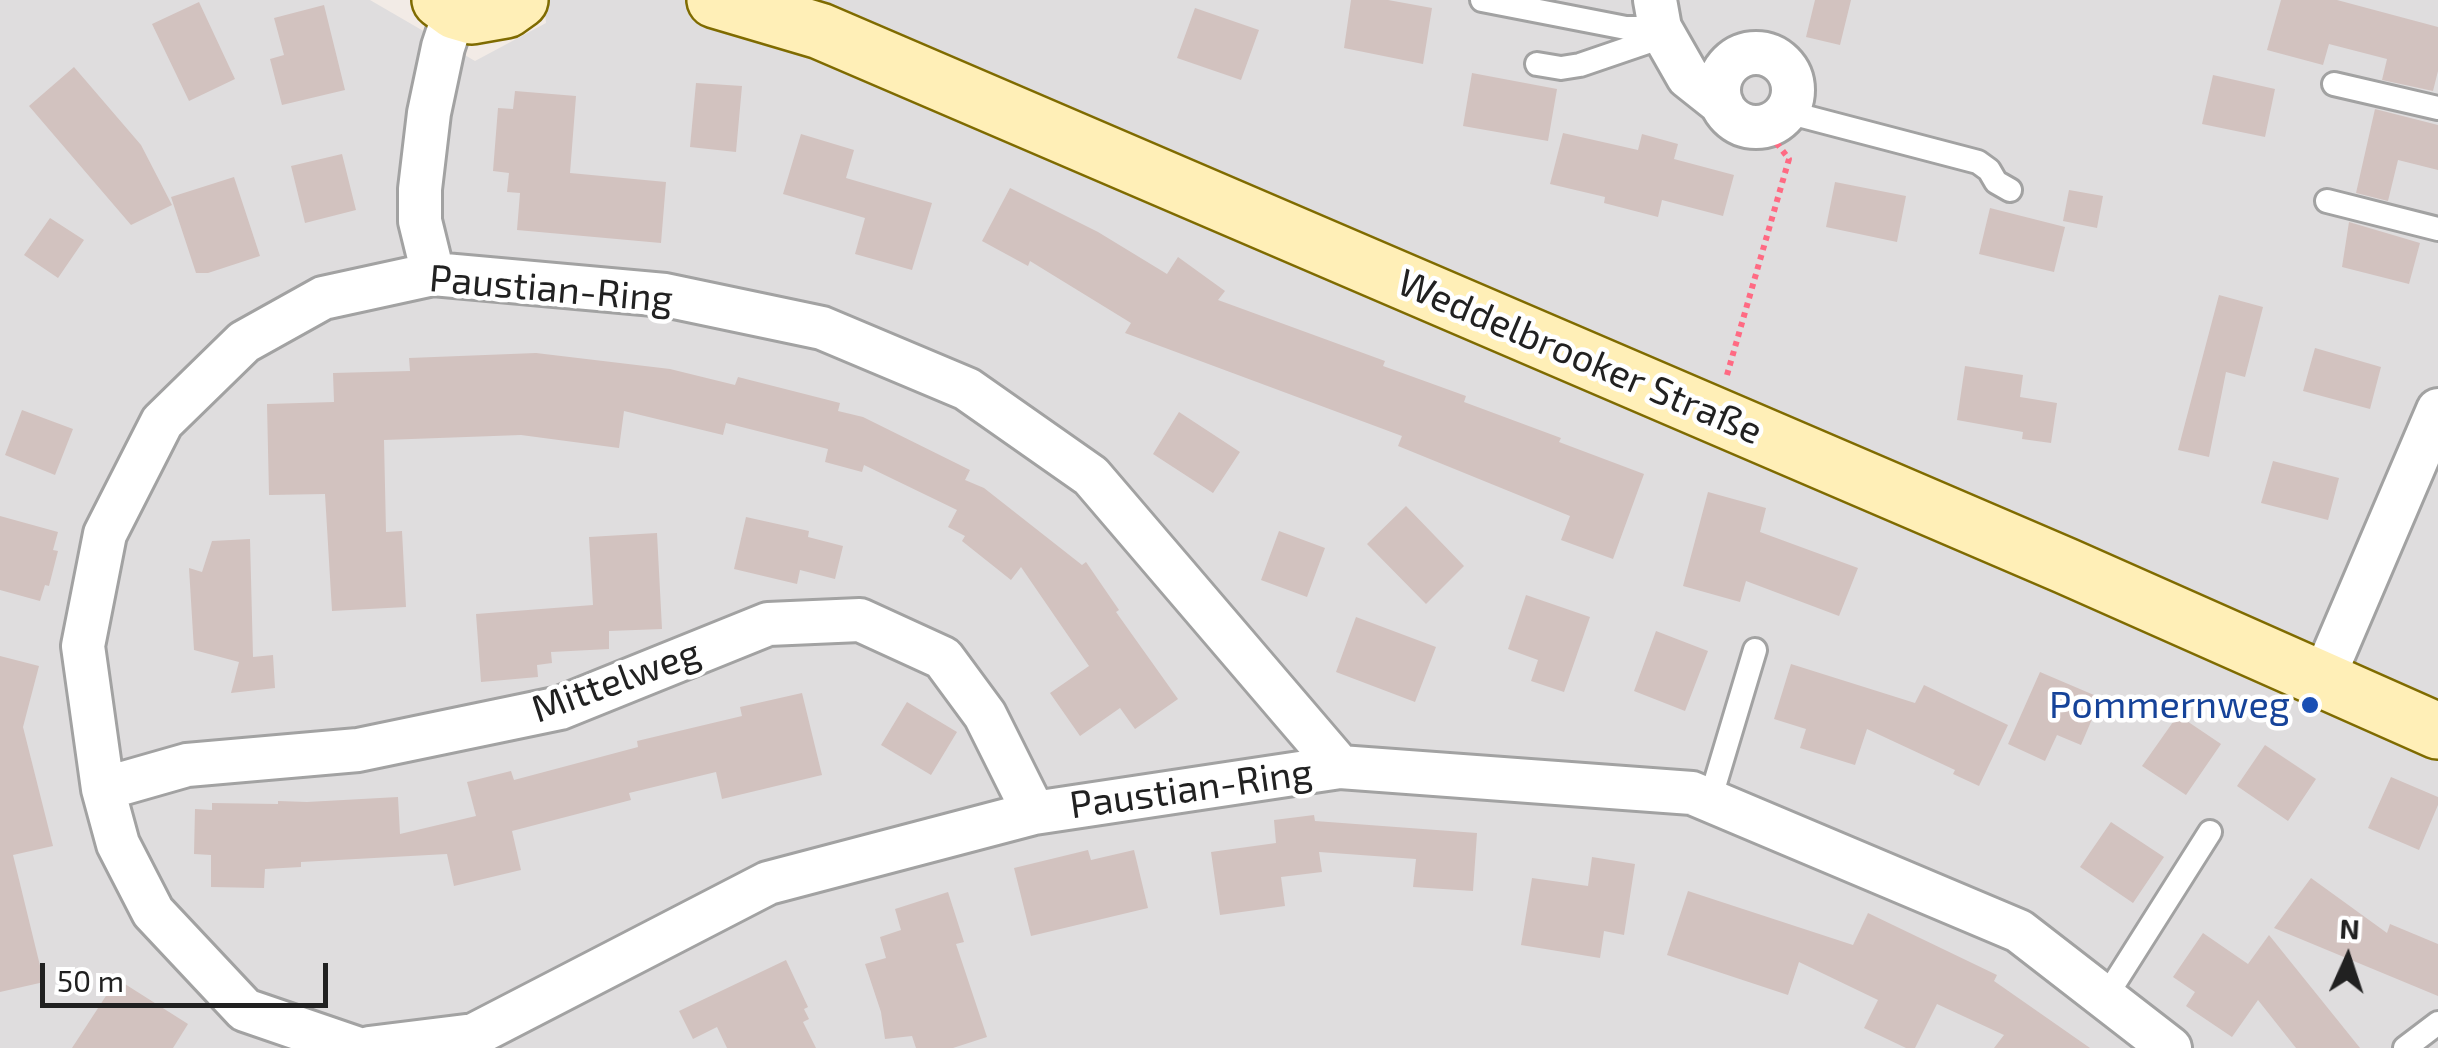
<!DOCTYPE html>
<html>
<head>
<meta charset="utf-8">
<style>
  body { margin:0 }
  #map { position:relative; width:2438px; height:1048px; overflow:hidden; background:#f2ebe6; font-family:"Exo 2",sans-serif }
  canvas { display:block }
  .north { position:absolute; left:2298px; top:908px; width:100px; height:100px; -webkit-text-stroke:8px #fff; paint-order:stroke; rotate:3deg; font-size:28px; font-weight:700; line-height:40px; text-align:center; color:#212121 }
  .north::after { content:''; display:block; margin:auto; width:35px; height:45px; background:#212121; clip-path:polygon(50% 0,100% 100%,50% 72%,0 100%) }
  .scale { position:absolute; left:40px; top:963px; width:288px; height:45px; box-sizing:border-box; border:5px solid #212121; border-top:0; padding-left:12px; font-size:30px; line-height:35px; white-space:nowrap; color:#212121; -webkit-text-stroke:8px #fff; paint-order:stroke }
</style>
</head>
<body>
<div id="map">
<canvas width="2438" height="1048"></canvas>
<div class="north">N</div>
<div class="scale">50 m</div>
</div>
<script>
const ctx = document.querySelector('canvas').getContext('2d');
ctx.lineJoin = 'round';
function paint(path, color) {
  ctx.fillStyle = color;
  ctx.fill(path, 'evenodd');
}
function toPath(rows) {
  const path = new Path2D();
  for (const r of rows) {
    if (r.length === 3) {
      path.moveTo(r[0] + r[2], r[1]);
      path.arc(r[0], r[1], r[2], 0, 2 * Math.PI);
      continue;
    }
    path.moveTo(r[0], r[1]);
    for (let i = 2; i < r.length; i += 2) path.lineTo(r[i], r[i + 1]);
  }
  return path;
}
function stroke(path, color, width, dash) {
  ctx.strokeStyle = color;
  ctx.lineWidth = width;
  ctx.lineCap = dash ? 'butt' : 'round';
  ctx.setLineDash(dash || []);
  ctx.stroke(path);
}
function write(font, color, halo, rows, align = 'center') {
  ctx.font = font + ' "Exo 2",sans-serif';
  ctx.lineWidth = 9;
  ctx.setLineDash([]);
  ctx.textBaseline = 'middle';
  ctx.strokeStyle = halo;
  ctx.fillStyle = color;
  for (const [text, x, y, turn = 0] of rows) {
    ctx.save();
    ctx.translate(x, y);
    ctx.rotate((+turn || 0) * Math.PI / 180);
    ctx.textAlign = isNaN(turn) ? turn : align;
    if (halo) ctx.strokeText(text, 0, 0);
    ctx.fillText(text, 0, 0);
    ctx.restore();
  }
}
paint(toPath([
  [0,0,370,0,475,61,546,23,544,0,2438,0,2438,1048,0,1048]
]), '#dfddde');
paint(toPath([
  [1351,0,1388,0,1432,8,1423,64,1344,48],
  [1815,0,1851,0,1840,45,1806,37],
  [2281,0,2337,0,2438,27,2438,71,2433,91,2382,80,2387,59,2329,44,2323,65,2267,50],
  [199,2,235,79,189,101,152,24],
  [324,5,345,90,282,105,270,59,284,55,274,18],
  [1195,8,1259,30,1241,80,1177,58],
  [74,67,141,145,172,205,131,225,29,106],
  [1472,73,1557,89,1548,141,1463,126],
  [2213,75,2275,89,2265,137,2202,124],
  [696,83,742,86,736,152,690,147],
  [515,91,576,96,570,173,666,182,661,243,517,230,520,193,507,192,509,173,493,171,498,108,513,109],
  [2375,109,2438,125,2438,170,2398,160,2388,201,2356,193],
  [1563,133,1638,150,1642,134,1678,144,1674,159,1734,175,1723,216,1662,200,1658,217,1604,203,1605,197,1550,184],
  [801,134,854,150,846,178,932,203,912,270,855,254,865,218,783,194],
  [342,154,356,210,305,223,291,166],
  [234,177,260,256,208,273,196,273,171,197],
  [1835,182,1906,196,1897,242,1826,227],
  [1010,188,1098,232,1167,274,1178,257,1225,291,1218,300,1385,361,1383,366,1466,396,1464,402,1561,438,1559,442,1644,474,1613,559,1561,540,1570,516,1398,446,1402,436,1125,333,1131,323,1030,261,1028,266,982,241],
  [2069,190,2103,196,2097,228,2063,221],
  [1990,208,2065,227,2054,272,1979,254],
  [50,218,84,240,58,278,24,255],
  [2349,222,2420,243,2409,284,2342,267],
  [2219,295,2263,307,2245,377,2226,372,2209,457,2178,450],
  [2315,348,2381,367,2370,409,2303,391],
  [536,353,670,369,735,385,738,377,840,403,838,411,863,417,970,470,965,480,984,488,1082,565,1086,562,1119,610,1116,612,1178,699,1135,729,1120,708,1080,736,1050,693,1089,666,1021,567,1011,580,962,541,965,536,948,527,957,510,864,465,862,472,825,462,828,449,726,423,723,435,624,411,619,448,521,435,384,440,386,532,402,531,406,607,332,611,325,494,269,495,267,404,334,402,333,373,410,371,409,358],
  [1965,366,2023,375,2020,397,2057,403,2051,443,2022,439,2023,432,1957,420],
  [22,410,73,429,55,475,5,455],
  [1179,412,1240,452,1213,493,1153,454],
  [2273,461,2339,478,2328,520,2261,503],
  [1708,492,1766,508,1760,532,1858,568,1839,616,1746,581,1740,602,1683,586],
  [1406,506,1464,566,1426,604,1367,544],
  [0,516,58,532,53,550,58,551,49,586,45,585,40,601,0,590],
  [746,517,809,531,808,537,843,546,835,579,800,570,797,584,734,569],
  [1279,531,1325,548,1307,597,1261,580],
  [657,533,662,629,609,631,609,649,551,652,552,663,537,665,538,677,481,682,476,614,593,605,589,537],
  [250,539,253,657,273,655,275,688,231,693,239,662,194,650,189,568,202,572,212,541],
  [1526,595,1590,617,1564,692,1531,681,1538,660,1508,649],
  [1356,617,1436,647,1415,702,1336,672],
  [1656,631,1708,651,1685,711,1634,691],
  [0,656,39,666,23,727,53,846,13,855,44,982,0,992],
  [1791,664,1915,703,1924,685,2008,725,1979,786,1953,774,1955,770,1867,729,1855,765,1800,748,1806,729,1774,719],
  [2040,672,2101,698,2081,745,2057,735,2045,761,2008,744],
  [802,693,822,775,722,799,716,772,629,793,631,800,512,831,521,870,454,886,447,854,301,862,301,867,265,869,264,888,211,887,211,855,194,854,195,809,212,810,212,803,278,804,278,801,307,802,398,797,400,834,476,816,467,782,511,771,514,780,638,747,637,741,742,716,740,707],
  [907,702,957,732,931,775,881,745],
  [2178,715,2221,744,2186,795,2142,766],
  [2265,745,2316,779,2288,821,2237,786],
  [2391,777,2438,797,2438,805,2419,850,2368,828],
  [1314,815,1315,821,1477,833,1473,891,1413,887,1416,859,1319,852,1322,872,1281,877,1285,906,1220,915,1211,852,1276,843,1274,820],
  [2111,822,2164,857,2133,903,2080,867],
  [1088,850,1091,860,1134,850,1148,908,1031,936,1014,868],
  [1592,857,1635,864,1624,935,1604,931,1600,958,1521,945,1532,878,1588,886],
  [2311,878,2387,933,2390,924,2438,944,2438,996,2274,928],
  [1688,891,1853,945,1868,913,1997,975,1994,981,2090,1048,1994,1048,2004,1035,1937,1004,1915,1048,1906,1048,1864,1028,1878,1000,1799,962,1788,995,1667,955],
  [948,892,964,942,956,944,987,1037,953,1048,916,1048,912,1036,885,1039,881,1012,865,964,886,958,880,937,901,930,895,909],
  [2203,933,2248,964,2269,935,2360,1048,2296,1048,2258,1000,2232,1037,2186,1006,2195,992,2173,977],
  [786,960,808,1007,804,1009,809,1019,803,1022,816,1048,727,1048,717,1027,693,1039,679,1011],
  [117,979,188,1024,173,1048,72,1048]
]), '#d2c2bf');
const lane = toPath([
  [1482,0,1626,28,1660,28],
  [1537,64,1561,68,1580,65,1665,36],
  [2334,84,2438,108],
  [1787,112,1978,162,1989,170,1996,182,2010,190],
  [2327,201,2438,229],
  [1710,800,1755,650],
  [2105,998,2210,832],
  [2405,1048,2438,1023]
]);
const street = toPath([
  [1655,0,1660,28,1688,77,1722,104],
  [1756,90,37],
  [433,274,420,221,420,189,429,113,443,47,455,11],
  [2322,681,2438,410],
  [103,789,187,765,358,750,560,708,768,624,860,620,943,658,985,715,1034,813],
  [356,1048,245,1010,153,912,118,844,103,789,83,646,105,534,162,422,244,342,323,298,433,274,665,295,822,328,967,389,1091,476,1340,767],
  [369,1048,474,1035,768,883,1034,813,1340,767,1692,793,2019,931,2170,1048]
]);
const secondary = toPath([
  [440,0,455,11,472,16,506,10,520,0],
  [715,0,820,31,2066,566,2438,731]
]);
stroke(lane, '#a2a2a2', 28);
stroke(street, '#a2a2a2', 48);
stroke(secondary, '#7f6b00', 60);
stroke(toPath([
  [1727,375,1789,159,1775,141]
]), '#ff6a83', 6, [5, 5]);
stroke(lane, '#fff', 22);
stroke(street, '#fff', 42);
stroke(secondary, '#ffefb7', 55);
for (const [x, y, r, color] of [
  [2310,705,10,"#1a4fb4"]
]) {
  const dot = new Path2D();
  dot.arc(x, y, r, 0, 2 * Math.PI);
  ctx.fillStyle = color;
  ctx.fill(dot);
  stroke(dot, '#fff', 4);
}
write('38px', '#212121', '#fff', [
  ["Paustian-Ring",551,289,5],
  ["Weddelbrooker Straße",1580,357,23],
  ["Mittelweg",616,681,-20],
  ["Paustian-Ring",1191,789,-8]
]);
write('38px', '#164399', '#fff', [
  ["Pommernweg",2290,705]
], 'right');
</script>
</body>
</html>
